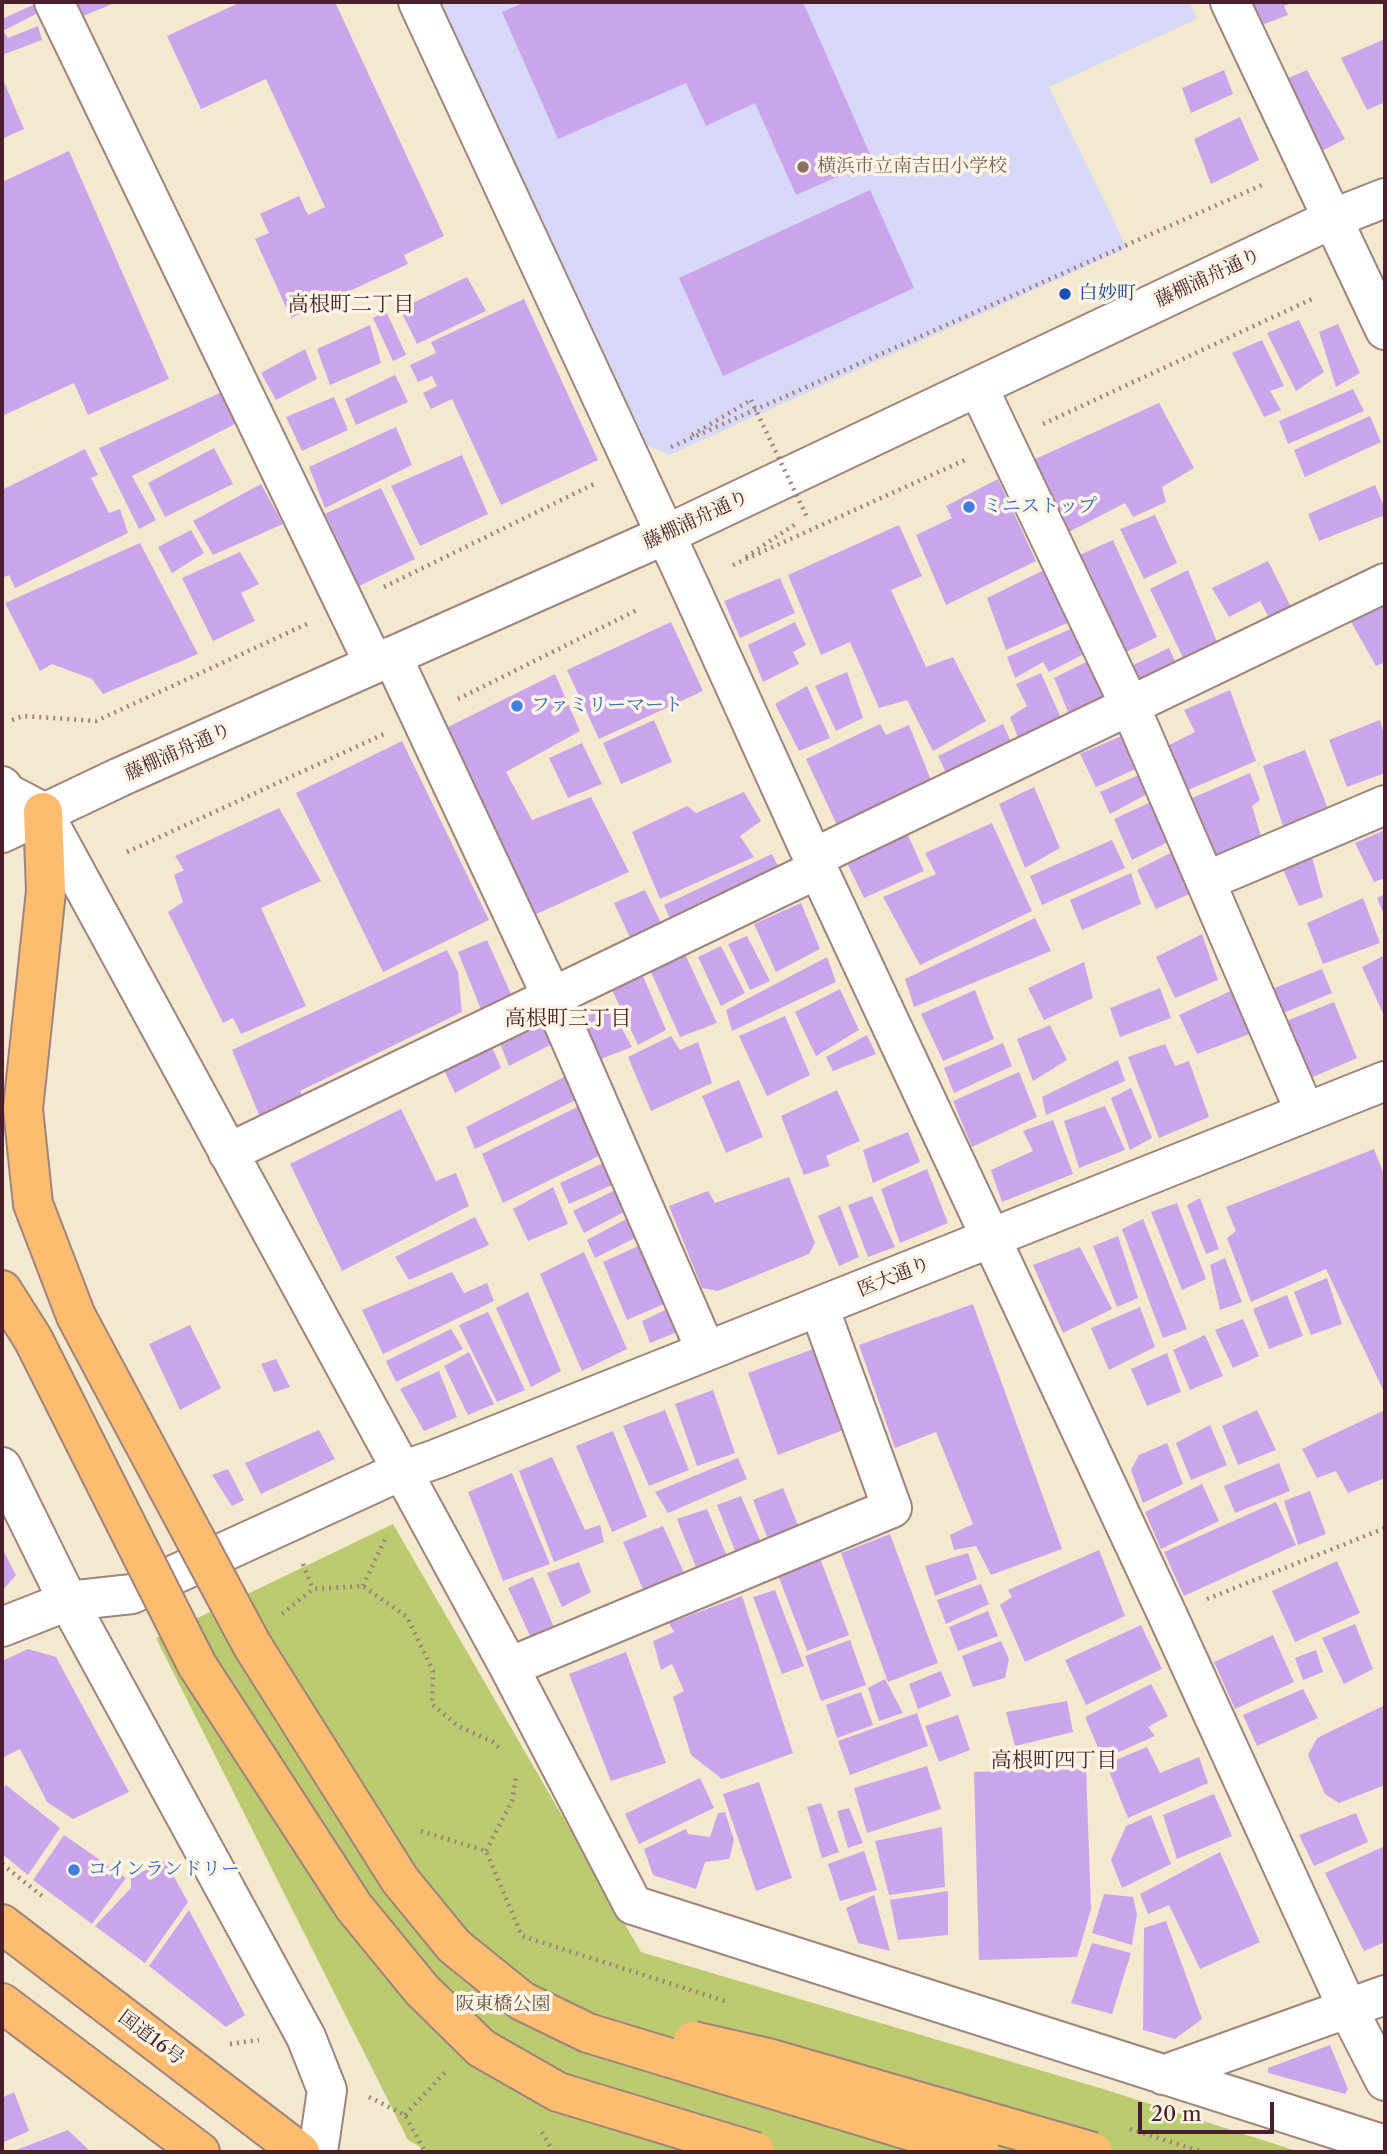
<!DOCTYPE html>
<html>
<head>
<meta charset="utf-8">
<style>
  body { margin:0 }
  #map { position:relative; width:1387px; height:2154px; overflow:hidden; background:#f4e9cf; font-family:"Libre Caslon Text",serif }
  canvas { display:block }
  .frame { position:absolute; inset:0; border:4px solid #4a1f2b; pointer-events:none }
  .scale { position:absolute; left:1138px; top:2102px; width:136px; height:32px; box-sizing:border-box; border:4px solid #4a1f2b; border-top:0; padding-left:9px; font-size:21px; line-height:24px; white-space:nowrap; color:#4a1f2b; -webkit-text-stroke:5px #fcf5e5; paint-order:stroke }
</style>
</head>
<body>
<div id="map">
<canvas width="1387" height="2154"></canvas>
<div class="frame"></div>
<div class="scale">20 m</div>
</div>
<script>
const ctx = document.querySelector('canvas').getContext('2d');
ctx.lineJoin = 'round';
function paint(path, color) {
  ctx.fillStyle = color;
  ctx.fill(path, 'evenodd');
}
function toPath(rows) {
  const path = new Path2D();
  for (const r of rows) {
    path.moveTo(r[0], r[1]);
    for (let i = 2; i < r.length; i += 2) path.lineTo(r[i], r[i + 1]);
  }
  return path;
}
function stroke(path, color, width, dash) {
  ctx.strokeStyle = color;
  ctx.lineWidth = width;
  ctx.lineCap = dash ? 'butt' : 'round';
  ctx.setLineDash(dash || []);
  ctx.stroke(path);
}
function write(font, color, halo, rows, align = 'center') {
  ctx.font = font + ' "Libre Caslon Text","Noto Serif JP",serif';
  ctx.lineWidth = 7;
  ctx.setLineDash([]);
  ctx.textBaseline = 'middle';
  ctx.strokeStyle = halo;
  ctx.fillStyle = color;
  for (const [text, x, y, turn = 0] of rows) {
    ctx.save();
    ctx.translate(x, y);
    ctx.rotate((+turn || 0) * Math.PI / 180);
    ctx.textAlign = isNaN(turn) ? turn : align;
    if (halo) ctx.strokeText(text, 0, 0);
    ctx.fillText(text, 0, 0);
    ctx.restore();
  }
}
paint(toPath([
  [441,2,1189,2,1197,19,1049,87,1127,248,669,455,647,445]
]), '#d7d7f8');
paint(toPath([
  [393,1524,641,1952,1100,2088,1300,2152,429,2152,408,2140,156,1638]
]), '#b9cb6e');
paint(toPath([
  [67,2,117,2,76,19],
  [241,2,335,2,444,236,404,255,408,264,291,318,255,239,269,233,260,214,299,196,308,215,325,207,266,79,201,109,167,36],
  [525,2,803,2,873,161,796,195,755,103,706,126,686,83,558,139,502,12],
  [1255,2,1295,2,1284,6,1288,15,1262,25,1252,3],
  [33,5,38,13,3,31,8,38,38,26,42,40,2,55,2,19],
  [1385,39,1385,102,1367,110,1341,58],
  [1224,70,1233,94,1191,113,1182,88],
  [1307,70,1345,139,1320,152,1286,79],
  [2,77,24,129,2,139],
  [1240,117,1259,160,1211,184,1194,139],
  [69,151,169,379,88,415,74,383,2,416,2,227,4,226,2,220,2,182],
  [870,190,914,288,723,376,679,278],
  [467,277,486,311,417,344,400,309],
  [524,299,598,460,501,505,452,399,431,409,423,393,437,386,432,376,418,382,410,365,436,353,431,342],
  [386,311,406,355,393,361,373,318],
  [1299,320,1324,372,1296,391,1267,333],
  [1338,324,1360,373,1336,387,1319,332],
  [370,325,381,363,330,385,317,349],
  [1262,340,1284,386,1270,391,1281,410,1264,417,1232,353],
  [305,349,317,379,276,400,261,373],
  [395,375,408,402,356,425,345,399],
  [1353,389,1364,411,1288,444,1279,421],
  [224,391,239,422,132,476,156,520,139,529,99,448],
  [334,397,348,430,302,451,286,417],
  [1159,403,1194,468,1162,487,1166,502,1133,517,1125,503,1067,533,1033,460],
  [1370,416,1381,442,1305,477,1294,450],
  [396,427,412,465,325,508,309,467],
  [214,448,233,484,165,517,148,483],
  [85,449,98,475,91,478,109,513,120,509,128,533,15,588,9,575,2,578,2,490],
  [462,455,488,514,420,546,391,486],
  [998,479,1036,561,946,605,916,535,952,518,946,506],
  [261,484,283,524,213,555,193,521],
  [1375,485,1385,509,1385,515,1319,541,1308,514],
  [381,488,415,559,359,586,325,514],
  [1155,515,1177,563,1144,579,1120,529],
  [899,525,922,576,891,590,926,667,953,657,986,721,933,751,907,700,879,708,850,642,821,655,788,575],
  [191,530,204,553,172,573,158,547],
  [1113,540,1157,637,1120,655,1075,557],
  [140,543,198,654,103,694,92,679,52,664,40,671,5,603],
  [240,552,259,584,241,593,255,621,213,641,182,578],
  [1268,561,1295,615,1272,623,1260,601,1229,617,1212,588],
  [1048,568,1072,621,1006,650,987,598],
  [1188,570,1221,652,1188,668,1150,589],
  [780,578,795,613,740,638,724,601],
  [1385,603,1385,662,1376,666,1350,620],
  [671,622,703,691,599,739,567,670],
  [795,622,806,645,793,652,799,664,763,682,748,645],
  [1073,628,1084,654,1049,672,1043,662,1015,678,1007,657],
  [1169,648,1181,674,1137,695,1127,668],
  [1092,659,1112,707,1074,726,1054,678],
  [847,672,863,718,836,731,815,686],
  [1041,673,1065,727,1023,750,1010,717,1027,706,1016,684],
  [555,674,580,731,506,772,532,820,591,797,629,872,530,917,442,730],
  [807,686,830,738,799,751,775,704],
  [1230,690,1256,761,1186,791,1169,745,1195,732,1184,710],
  [654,720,672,762,621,784,603,743],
  [1380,720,1385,738,1385,773,1347,787,1329,740],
  [880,724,886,735,909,725,931,780,837,825,806,759],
  [1003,724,1015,751,951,783,938,756],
  [1126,734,1138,768,1096,787,1080,754],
  [402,741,489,920,383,972,296,793],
  [582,743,602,784,568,798,549,758],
  [1305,750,1329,811,1285,832,1263,766],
  [1250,773,1260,800,1252,806,1263,843,1213,861,1190,799],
  [1141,774,1149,793,1110,814,1100,792],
  [1034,787,1060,848,1025,868,999,804],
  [744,792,761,821,740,836,754,857,660,899,632,832,687,806,696,813],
  [1151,802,1168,842,1132,860,1114,819],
  [279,808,321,881,261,908,306,1006,241,1034,233,1018,223,1023,168,912,183,902,174,875,184,870,175,856],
  [992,823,1032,911,920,965,883,897,936,874,925,853],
  [1385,830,1385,878,1374,882,1355,843],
  [907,833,924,871,864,898,847,863],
  [1112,840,1125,868,1042,905,1030,876],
  [1180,848,1198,890,1156,909,1137,870],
  [772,854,784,878,675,930,664,905],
  [1311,854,1323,897,1299,906,1281,865],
  [1131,873,1141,904,1082,930,1070,900],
  [645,890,664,929,632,942,614,903],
  [1385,894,1385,918,1377,898],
  [1363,898,1380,943,1323,964,1307,923],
  [801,903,820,949,776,972,754,924],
  [1035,918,1051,951,914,1007,905,979],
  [1202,934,1218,980,1175,998,1156,957],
  [747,936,770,981,750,990,728,944],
  [487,940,511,994,482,1012,458,952],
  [721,946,745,993,721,1006,698,957],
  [447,950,458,972,462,1012,300,1091,306,1104,263,1124,232,1050],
  [684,952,717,1023,680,1037,650,970],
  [1385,955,1385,1018,1362,967],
  [827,957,836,982,732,1031,726,1010],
  [1084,962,1093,998,1044,1020,1028,988],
  [1322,969,1332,993,1281,1014,1272,989],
  [643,976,666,1030,638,1045,612,990],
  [1160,988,1171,1018,1120,1037,1110,1008],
  [1237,988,1255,1032,1197,1054,1179,1015],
  [840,989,859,1030,816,1056,795,1012],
  [975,990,994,1039,943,1061,921,1014],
  [1334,1002,1357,1058,1306,1080,1281,1023],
  [610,1007,632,1047,593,1062,580,1018],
  [544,1015,556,1042,509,1066,497,1036],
  [785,1016,810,1075,767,1096,739,1036],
  [1050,1025,1067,1060,1033,1081,1017,1039],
  [867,1035,876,1054,833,1071,826,1057],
  [671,1036,680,1050,698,1042,712,1083,651,1111,628,1057],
  [490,1042,501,1068,455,1093,442,1066],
  [1003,1043,1012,1066,954,1093,944,1068],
  [1165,1044,1175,1066,1189,1061,1209,1117,1159,1138,1128,1057],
  [1118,1060,1125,1081,1046,1115,1042,1097],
  [1019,1072,1037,1117,972,1147,953,1101],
  [572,1073,582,1097,475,1149,466,1127],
  [739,1080,763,1137,726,1153,702,1096],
  [1131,1088,1152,1138,1130,1150,1111,1098],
  [837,1090,860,1141,826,1156,830,1166,804,1175,781,1116],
  [579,1106,601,1155,503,1203,482,1154],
  [1105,1106,1125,1150,1079,1168,1064,1121],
  [401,1109,436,1181,456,1173,469,1206,342,1271,290,1164],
  [1053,1120,1073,1174,1002,1202,991,1170,1033,1151,1023,1131],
  [908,1132,920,1162,873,1183,863,1150],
  [1374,1149,1385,1177,1385,1394,1326,1269,1251,1302,1227,1238,1236,1231,1226,1207],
  [603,1163,612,1185,569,1204,560,1183],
  [927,1169,948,1223,900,1243,881,1189],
  [789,1177,815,1243,809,1254,718,1291,702,1288,669,1206,708,1191,715,1203],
  [553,1187,568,1224,528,1241,513,1209],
  [615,1190,624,1212,584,1233,573,1211],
  [872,1196,895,1247,868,1257,848,1205],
  [1200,1198,1219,1249,1206,1254,1187,1205],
  [1177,1203,1206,1279,1182,1290,1151,1212],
  [840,1206,859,1257,839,1266,818,1216],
  [632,1216,641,1235,595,1258,587,1240],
  [475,1217,489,1245,409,1280,395,1257],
  [1143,1219,1187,1329,1163,1338,1122,1229],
  [1118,1236,1138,1298,1117,1307,1093,1246],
  [647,1242,671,1301,627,1320,603,1262],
  [1080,1247,1112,1309,1063,1333,1033,1265],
  [584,1252,627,1349,582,1371,540,1274],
  [1225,1258,1242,1302,1220,1310,1210,1265],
  [452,1272,464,1293,487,1283,494,1301,383,1354,362,1310],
  [1327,1278,1342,1324,1311,1335,1294,1292],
  [528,1292,561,1371,531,1387,496,1308],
  [1287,1295,1303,1336,1269,1349,1253,1309],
  [678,1304,687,1328,650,1343,642,1321],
  [973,1304,1062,1549,991,1575,976,1546,954,1550,950,1535,973,1524,936,1432,895,1448,859,1345],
  [1140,1307,1155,1347,1109,1370,1091,1328],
  [488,1312,525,1390,497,1402,459,1325],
  [1243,1319,1259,1356,1233,1368,1215,1330],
  [190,1325,221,1388,180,1410,149,1344],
  [451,1329,463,1349,396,1382,386,1361],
  [1205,1335,1223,1376,1190,1390,1173,1350],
  [816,1348,846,1429,778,1455,748,1373],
  [469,1352,494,1404,468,1415,444,1366],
  [1167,1353,1181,1392,1147,1406,1131,1369],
  [276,1359,290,1387,274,1392,261,1364],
  [439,1371,457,1417,424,1431,400,1389],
  [713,1390,735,1453,697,1466,675,1404],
  [665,1410,689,1470,649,1486,623,1426],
  [1257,1410,1276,1450,1238,1465,1222,1426],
  [1385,1410,1385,1478,1348,1493,1336,1471,1317,1478,1302,1449],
  [1210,1425,1227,1465,1191,1480,1176,1443],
  [319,1430,335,1459,261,1494,245,1463],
  [613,1431,647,1517,612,1532,576,1446],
  [1167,1443,1183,1484,1143,1503,1131,1470,1139,1455],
  [552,1457,585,1530,600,1525,604,1542,554,1562,519,1471],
  [738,1458,747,1479,668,1513,655,1492],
  [1279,1463,1290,1491,1235,1513,1224,1486],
  [228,1469,244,1500,232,1506,212,1475],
  [512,1473,550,1564,503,1581,468,1492],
  [1202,1484,1219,1521,1161,1549,1145,1512],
  [783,1488,802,1535,771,1547,753,1500],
  [1310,1491,1326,1534,1298,1545,1284,1501],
  [741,1496,765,1552,739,1561,717,1505],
  [1276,1502,1296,1545,1184,1596,1164,1552],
  [707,1509,730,1563,699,1575,677,1519],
  [663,1526,685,1575,644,1592,623,1542],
  [890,1534,938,1663,888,1682,841,1553],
  [2,1548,16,1575,2,1591],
  [1099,1550,1125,1616,1025,1662,1000,1605,1012,1597,1008,1590],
  [968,1553,977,1579,935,1596,925,1566],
  [820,1558,849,1635,807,1651,778,1575],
  [1337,1561,1360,1613,1295,1642,1272,1591],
  [579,1562,591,1592,562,1607,547,1573],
  [533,1577,555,1630,532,1640,508,1588],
  [981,1584,989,1604,946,1624,937,1600],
  [775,1590,804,1666,782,1674,753,1597],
  [742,1596,793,1753,722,1779,691,1755,673,1697,684,1691,672,1664,661,1670,653,1641,674,1632,669,1623],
  [988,1611,998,1636,958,1651,949,1627],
  [1355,1624,1373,1669,1344,1684,1322,1638],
  [1141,1625,1162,1669,1086,1705,1065,1660],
  [1273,1635,1294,1682,1235,1709,1214,1662],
  [850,1640,866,1685,821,1701,805,1656],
  [1001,1641,1009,1659,1005,1678,973,1687,962,1656],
  [28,1649,56,1657,129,1792,73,1819,47,1802,20,1749,2,1758,2,1661],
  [1316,1650,1323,1672,1303,1680,1295,1658],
  [626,1652,666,1763,611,1781,569,1674],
  [941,1671,951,1696,918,1709,909,1684],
  [885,1679,903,1713,879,1721,868,1688],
  [1151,1684,1168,1716,1148,1727,1155,1736,1103,1759,1085,1717],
  [1303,1689,1318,1718,1257,1746,1243,1715],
  [861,1692,873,1725,837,1738,826,1705],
  [1067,1701,1073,1732,1015,1746,1006,1712],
  [1385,1705,1385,1785,1339,1803,1325,1794,1308,1755,1317,1738],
  [917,1713,928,1746,850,1775,838,1741],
  [958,1715,970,1750,939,1762,925,1726],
  [1147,1747,1160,1773,1199,1757,1208,1783,1128,1818,1106,1764],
  [927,1766,941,1809,867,1833,854,1788],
  [1086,1768,1091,1909,1077,1957,979,1960,974,1772],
  [700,1778,714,1808,639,1844,625,1814],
  [759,1782,792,1878,756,1891,723,1794],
  [6,1785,60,1828,28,1875,2,1854,2,1790],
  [1214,1794,1232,1836,1177,1859,1163,1815],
  [821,1803,839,1852,822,1858,807,1807],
  [849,1808,863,1843,848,1848,837,1811],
  [725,1812,734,1840,729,1859,705,1862,696,1889,653,1875,644,1849,686,1829,688,1834,710,1837,718,1813],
  [1356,1813,1368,1842,1314,1866,1299,1835],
  [1151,1815,1171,1864,1122,1888,1111,1860,1126,1826],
  [942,1827,945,1887,889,1895,875,1841],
  [64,1835,126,1878,92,1924,33,1880],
  [1385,1846,1385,1942,1364,1951,1325,1873],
  [864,1851,877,1890,840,1901,828,1864],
  [1220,1852,1260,1942,1200,1969,1169,1905,1148,1914,1140,1894],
  [165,1861,188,1902,145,1963,95,1926,131,1888,131,1877],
  [948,1891,948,1935,898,1940,890,1900],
  [1104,1894,1133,1897,1137,1914,1132,1945,1092,1933],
  [874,1895,890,1951,858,1943,846,1908],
  [189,1910,245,2015,226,2027,149,1966],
  [1166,1921,1202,2019,1175,2039,1143,2030,1144,1928],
  [1092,1943,1131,1953,1112,2014,1071,2003],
  [1330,2045,1348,2089,1345,2094,1268,2073,1268,2068],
  [14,2092,29,2131,2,2143,2,2098],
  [68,2130,91,2152,11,2152]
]), '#caa5ec');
const minor = toPath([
  [54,2,374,664],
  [418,2,689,585,818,869,1167,1614,1348,2009,1385,2081],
  [1230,2,1385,330],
  [978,387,1130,706,1305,1112],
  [392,656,552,997,706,1351],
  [2,786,7,793,43,812,509,1667,633,1905,1385,2145],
  [2,833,120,777,665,535,1334,218,1385,198],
  [813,858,1385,583],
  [1206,881,1385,805],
  [228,1153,818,869],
  [2,1467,68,1601,306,2037,327,2090,318,2152],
  [2,1627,68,1601,132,1594,401,1471,436,1459,1385,1081],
  [509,1667,892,1508,819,1307],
  [1163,2075,1385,1995]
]);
const highway = toPath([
  [43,812,46,891,23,1109,33,1204,76,1316],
  [2,1290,33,1339],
  [2,1924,300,2152],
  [2,2003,200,2152]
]);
stroke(minor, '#9f847d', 42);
stroke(highway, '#9f847d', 42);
stroke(toPath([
  [1043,424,1312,299],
  [692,435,751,400],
  [671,447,1262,185],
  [746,557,797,523],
  [733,565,965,460],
  [384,587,596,483],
  [458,699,637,610],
  [12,720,23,716,96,721,307,624],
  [127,852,384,734],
  [303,1564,313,1589],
  [363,1586,387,1535],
  [1207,1599,1385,1528],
  [282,1614,313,1589,363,1586,407,1617,433,1671,432,1704,458,1726,493,1742,501,1750],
  [421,1831,486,1851,522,1936,728,2002],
  [486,1851,512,1801,516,1776],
  [2,1864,42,1896],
  [230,2044,259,2040],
  [369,2097,405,2115,425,2152],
  [405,2115,446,2071],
  [1130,2129,1203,2152],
  [542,2132,553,2152]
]), '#9f847d', 4.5, [2, 5]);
stroke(minor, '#fff', 38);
stroke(highway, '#febc70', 38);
const highwayBridge = toPath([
  [76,1316,252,1645,400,1880,454,1946,522,2001,588,2033,980,2152],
  [33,1339,197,1665,354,1907,422,1990,481,2048,558,2092,756,2152],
  [693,2041,768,2058,1093,2152]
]);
stroke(highwayBridge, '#9f847d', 42, []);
stroke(toPath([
  [751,400,807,517]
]), '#9f847d', 4.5, [2, 5]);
stroke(highwayBridge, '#febc70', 38);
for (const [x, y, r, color] of [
  [803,167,7,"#8d6e63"],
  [1065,294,7,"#1a4fb4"],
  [969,507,7,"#3f7fe0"],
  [517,706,7,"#3f7fe0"],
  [74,1870,7,"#3f7fe0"]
]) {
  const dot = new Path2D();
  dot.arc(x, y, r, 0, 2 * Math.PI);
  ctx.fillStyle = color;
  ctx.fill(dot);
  stroke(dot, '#fcf5e5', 2.5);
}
write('19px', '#785e54', '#fcf5e5', [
  ["横浜市立南吉田小学校",817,167]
], 'left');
write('19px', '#4a1f2b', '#fcf5e5', [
  ["藤棚浦舟通り",1208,278,-25],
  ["藤棚浦舟通り",696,520,-25],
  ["藤棚浦舟通り",178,752,-24],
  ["医大通り",894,1277,-22],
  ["国道16号",151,2038,37]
]);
write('19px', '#164399', '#fcf5e5', [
  ["白妙町",1079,294]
], 'left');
write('19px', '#366cbe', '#fcf5e5', [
  ["ミニストップ",983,507],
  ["ファミリーマート",531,706],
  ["コインランドリー",88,1870]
], 'left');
write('19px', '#6b533f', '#fcf5e5', [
  ["阪東橋公園",503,2005]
]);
write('21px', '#4a1f2b', '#fcf5e5', [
  ["高根町二丁目",351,305],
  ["高根町三丁目",568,1019],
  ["高根町四丁目",1054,1761]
]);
</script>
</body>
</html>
